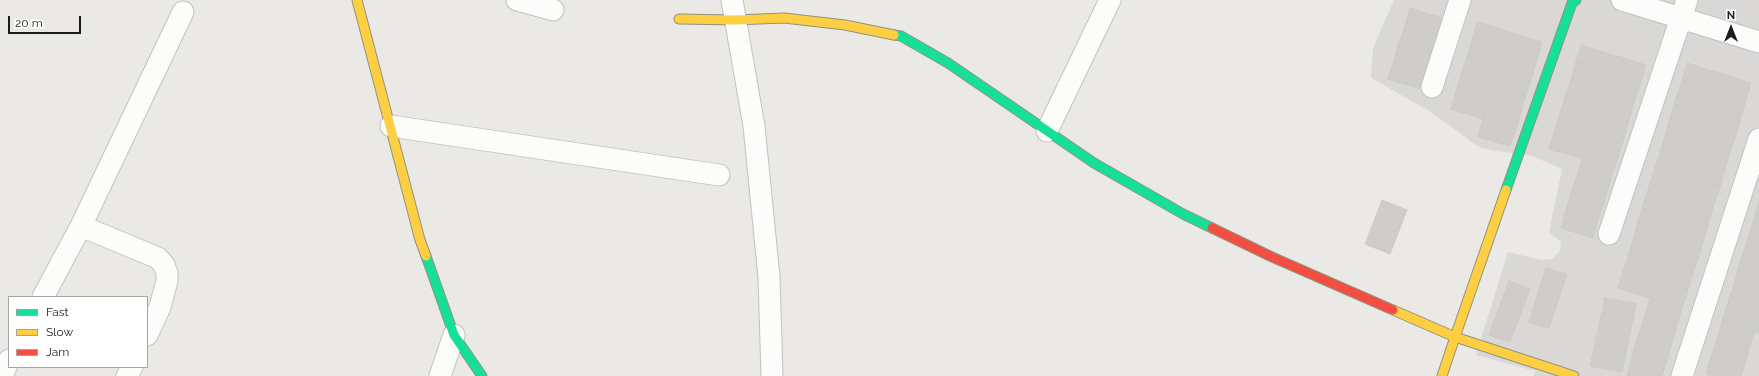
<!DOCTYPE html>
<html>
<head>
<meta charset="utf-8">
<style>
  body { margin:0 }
  #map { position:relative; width:1759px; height:376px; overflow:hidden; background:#eae9e5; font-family:Raleway,sans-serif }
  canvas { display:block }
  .legend { position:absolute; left:8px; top:296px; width:140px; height:72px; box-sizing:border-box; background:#fff; border:1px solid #a4a4a4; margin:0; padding:5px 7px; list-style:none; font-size:12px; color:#1c1c1c }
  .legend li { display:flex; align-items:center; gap:8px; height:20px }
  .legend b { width:20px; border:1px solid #a4a4a4 }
  .north { position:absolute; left:1711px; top:8px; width:40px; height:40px; -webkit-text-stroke:3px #fff; paint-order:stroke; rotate:0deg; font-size:11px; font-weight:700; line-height:16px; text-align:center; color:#1c1c1c }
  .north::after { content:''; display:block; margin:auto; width:14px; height:18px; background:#1c1c1c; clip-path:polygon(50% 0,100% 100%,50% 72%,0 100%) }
  .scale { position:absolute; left:8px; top:16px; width:73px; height:18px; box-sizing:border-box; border:2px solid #1c1c1c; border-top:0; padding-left:5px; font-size:12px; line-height:14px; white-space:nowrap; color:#1c1c1c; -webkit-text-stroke:3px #fff; paint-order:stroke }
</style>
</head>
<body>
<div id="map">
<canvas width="1759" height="376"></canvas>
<ul class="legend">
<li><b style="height:5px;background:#16e098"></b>Fast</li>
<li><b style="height:5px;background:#ffcf43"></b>Slow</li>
<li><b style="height:5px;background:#f24e42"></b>Jam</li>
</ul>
<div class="north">N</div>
<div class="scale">20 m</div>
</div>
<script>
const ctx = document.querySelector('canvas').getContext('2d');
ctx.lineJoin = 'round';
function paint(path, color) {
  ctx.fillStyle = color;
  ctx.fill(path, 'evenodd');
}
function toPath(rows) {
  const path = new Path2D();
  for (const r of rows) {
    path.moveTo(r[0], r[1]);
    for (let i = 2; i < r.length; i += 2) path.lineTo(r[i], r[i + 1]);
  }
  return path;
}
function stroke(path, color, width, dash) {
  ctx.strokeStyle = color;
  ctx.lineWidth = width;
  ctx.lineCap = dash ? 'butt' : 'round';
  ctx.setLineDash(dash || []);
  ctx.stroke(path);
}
paint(toPath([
  [1394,0,1759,0,1759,376,1534,376,1535,371,1476,355,1508,252,1541,260,1552,259,1560,251,1561,242,1549,232,1562,169,1532,156,1484,149,1474,144,1456,130,1426,109,1371,78,1373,48]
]), '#d9d8d6');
const building = toPath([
  [1410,8,1442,18,1437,35,1405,26,1410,8],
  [1477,22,1510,32,1504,50,1472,40,1477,22],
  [1405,26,1437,35,1431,52,1399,43,1405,26],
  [1510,33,1542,42,1537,60,1505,50,1510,33],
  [1472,40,1504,50,1499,67,1467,57,1472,40],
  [1399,43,1431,52,1427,70,1394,60,1399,43],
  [1581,45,1613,55,1608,72,1576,62,1581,45],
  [1505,50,1537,60,1532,77,1500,67,1505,50],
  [1614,55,1646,65,1641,82,1609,72,1614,55],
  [1467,57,1499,67,1494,84,1461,74,1467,57],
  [1394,60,1427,70,1420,89,1388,79,1394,60],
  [1576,62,1608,72,1603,89,1571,80,1576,62],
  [1687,63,1719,73,1714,91,1682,81,1687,63],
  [1500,67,1532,77,1526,94,1494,85,1500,67],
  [1609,72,1641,82,1635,99,1603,89,1609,72],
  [1719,73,1751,83,1746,100,1714,91,1719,73],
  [1461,74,1494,84,1489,102,1456,92,1461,74],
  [1571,80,1603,89,1597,107,1565,97,1571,80],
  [1682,81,1714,91,1708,108,1676,98,1682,81],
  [1494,85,1526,94,1521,112,1489,102,1494,85],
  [1603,89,1635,99,1630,117,1598,107,1603,89],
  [1714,91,1746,100,1741,117,1709,108,1714,91],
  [1456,92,1489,102,1483,119,1451,109,1456,92],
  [1565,97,1597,107,1592,124,1560,114,1565,97],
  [1676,98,1708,108,1703,125,1671,115,1676,98],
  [1489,102,1521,112,1516,129,1483,119,1489,102],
  [1598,107,1630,117,1625,134,1592,124,1598,107],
  [1709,108,1741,117,1736,135,1704,125,1709,108],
  [1560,114,1592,124,1587,141,1554,132,1560,114],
  [1671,115,1703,125,1698,143,1666,132,1671,115],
  [1483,119,1516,129,1510,146,1478,137,1483,119],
  [1592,124,1625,134,1620,151,1587,141,1592,124],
  [1704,125,1736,135,1730,152,1698,143,1704,125],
  [1554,132,1587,141,1581,158,1549,149,1554,132],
  [1666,132,1698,143,1693,160,1661,150,1666,132],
  [1587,141,1620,151,1614,169,1582,159,1587,141],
  [1698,143,1730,152,1725,169,1693,160,1698,143],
  [1661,150,1693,160,1687,177,1655,167,1661,150],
  [1582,159,1614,169,1609,186,1577,176,1582,159],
  [1693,160,1725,169,1720,187,1687,177,1693,160],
  [1655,167,1687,177,1682,194,1650,184,1655,167],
  [1577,176,1609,186,1604,203,1571,193,1577,176],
  [1687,177,1720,187,1714,204,1682,194,1687,177],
  [1650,184,1682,194,1677,212,1644,202,1650,184],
  [1571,193,1604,203,1598,220,1566,210,1571,193],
  [1682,194,1714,204,1709,221,1677,212,1682,194],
  [1382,200,1407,210,1390,254,1365,244,1382,200],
  [1759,201,1759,220,1754,219,1759,201],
  [1644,202,1677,212,1672,229,1639,219,1644,202],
  [1566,210,1598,220,1593,238,1561,228,1566,210],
  [1677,212,1709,221,1704,239,1672,229,1677,212],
  [1639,219,1672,229,1666,246,1634,236,1639,219],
  [1754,219,1759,220,1759,239,1749,236,1754,219],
  [1672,229,1704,239,1699,256,1666,246,1672,229],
  [1634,236,1666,246,1661,264,1629,254,1634,236],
  [1749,236,1759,239,1759,258,1743,253,1749,236],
  [1666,246,1699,256,1693,273,1661,264,1666,246],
  [1743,253,1759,258,1759,277,1738,270,1743,253],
  [1629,254,1661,264,1656,281,1623,271,1629,254],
  [1661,264,1693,273,1688,290,1656,281,1661,264],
  [1546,268,1567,274,1549,328,1529,322,1546,268],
  [1738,270,1759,277,1759,296,1733,288,1738,270],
  [1623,271,1656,281,1650,298,1618,288,1623,271],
  [1509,281,1530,289,1510,342,1489,335,1509,281],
  [1656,281,1688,290,1682,308,1650,298,1656,281],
  [1733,288,1759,296,1759,315,1727,305,1733,288],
  [1605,298,1636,304,1622,372,1590,366,1605,298],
  [1650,298,1682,308,1677,325,1645,316,1650,298],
  [1727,305,1759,315,1754,332,1722,322,1727,305],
  [1645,316,1677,325,1672,342,1639,333,1645,316],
  [1759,316,1759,333,1754,332,1759,316],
  [1722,322,1754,332,1749,349,1717,339,1722,322],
  [1639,333,1672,342,1667,360,1634,350,1639,333],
  [1717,339,1749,349,1744,367,1711,357,1717,339],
  [1634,350,1667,360,1662,376,1627,376,1634,350],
  [1711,357,1744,367,1741,376,1713,376,1706,374,1711,357]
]);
paint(building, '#cecdca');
stroke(building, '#cdcbc7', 1);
const street = toPath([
  [517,0,553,10],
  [732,0,754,126,769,277,772,376],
  [1622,0,1759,42],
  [1432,87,1460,0],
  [391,126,719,175],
  [1047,131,1110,0],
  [81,226,183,12],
  [1609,234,1687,0],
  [43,297,81,226,158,258,164,265,167,273,167,281,160,307,147,335],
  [2,376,9,360],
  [127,376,132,367],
  [440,376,454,335],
  [1682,376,1759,139]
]);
const fast = toPath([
  [894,35,901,36,948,63,1094,163,1183,214,1212,228],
  [1506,190,1572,3,1576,0],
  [426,256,454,335,482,376]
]);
const slow = toPath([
  [357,0,420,240,426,256],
  [679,19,735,20,784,18,845,25,894,35],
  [1506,190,1455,337,1574,376],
  [1393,310,1455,337,1442,376]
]);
const jam = toPath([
  [1212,228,1272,257,1393,310]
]);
stroke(street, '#c3c2c1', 23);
stroke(fast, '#91937e', 11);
stroke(slow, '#91937e', 11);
stroke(jam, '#91937e', 11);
stroke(street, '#fcfcfb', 21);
stroke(fast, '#16e098', 9);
stroke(slow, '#ffcf43', 9);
stroke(jam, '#f24e42', 9);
</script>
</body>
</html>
